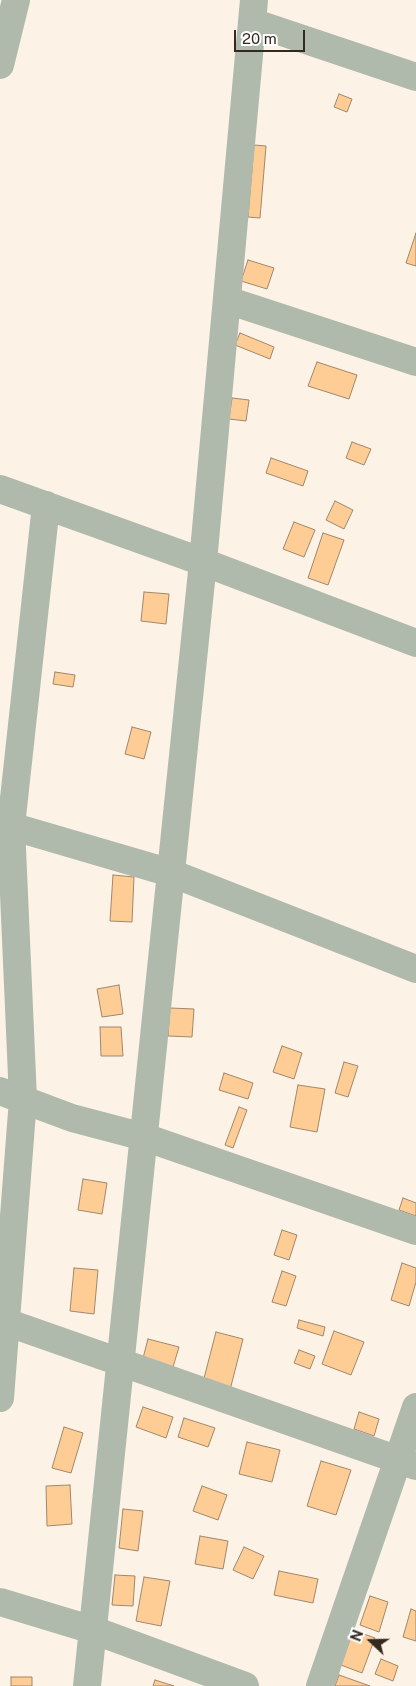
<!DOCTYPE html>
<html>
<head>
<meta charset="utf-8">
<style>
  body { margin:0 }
  #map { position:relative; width:416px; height:1686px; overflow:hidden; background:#fdf2e6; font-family:"Public Sans",sans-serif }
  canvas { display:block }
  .north { position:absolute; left:346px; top:1616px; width:50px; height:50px; -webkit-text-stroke:4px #fff; paint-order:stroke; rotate:291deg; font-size:14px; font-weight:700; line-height:20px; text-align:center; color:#33291e }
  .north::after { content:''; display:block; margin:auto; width:18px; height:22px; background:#33291e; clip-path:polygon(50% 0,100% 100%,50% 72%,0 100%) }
  .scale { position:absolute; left:234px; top:30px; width:71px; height:22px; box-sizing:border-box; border:2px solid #33291e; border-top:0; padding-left:6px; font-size:15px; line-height:18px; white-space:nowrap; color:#33291e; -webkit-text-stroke:4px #fff; paint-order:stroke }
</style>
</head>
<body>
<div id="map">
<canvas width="416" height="1686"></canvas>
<div class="north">N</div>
<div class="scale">20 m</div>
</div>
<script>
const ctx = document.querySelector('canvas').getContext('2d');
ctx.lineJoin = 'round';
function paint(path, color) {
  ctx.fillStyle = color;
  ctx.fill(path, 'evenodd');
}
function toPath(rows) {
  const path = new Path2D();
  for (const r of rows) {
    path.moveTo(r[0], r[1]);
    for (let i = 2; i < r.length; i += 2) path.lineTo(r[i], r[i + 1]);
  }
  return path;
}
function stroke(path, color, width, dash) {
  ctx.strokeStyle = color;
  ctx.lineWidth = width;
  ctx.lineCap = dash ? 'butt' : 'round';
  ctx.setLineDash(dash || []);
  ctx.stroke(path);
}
const building = toPath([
  [339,94,352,99,347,112,334,107,339,94],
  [254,145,266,146,260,218,248,217,254,145],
  [416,233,416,266,406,263,416,233],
  [248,260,274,268,267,289,241,281,248,260],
  [240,333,274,347,270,359,235,345,240,333],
  [317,362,357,375,349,399,308,386,317,362],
  [232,398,249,400,246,421,229,419,232,398],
  [352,442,371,449,364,465,346,458,352,442],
  [271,458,308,471,303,486,266,473,271,458],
  [335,501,353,510,344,529,326,520,335,501],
  [294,522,315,530,304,557,283,549,294,522],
  [323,533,344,540,328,585,308,578,323,533],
  [144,592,169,594,166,624,141,621,144,592],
  [55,672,75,675,73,687,53,684,55,672],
  [132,727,151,732,144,759,125,754,132,727],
  [113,875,134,877,132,922,110,921,113,875],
  [119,985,123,1014,102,1017,97,989,119,985],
  [170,1008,194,1009,192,1037,168,1036,170,1008],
  [100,1027,121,1027,123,1056,101,1056,100,1027],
  [282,1046,302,1053,294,1079,273,1072,282,1046],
  [344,1062,358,1066,348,1097,335,1093,344,1062],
  [224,1073,253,1083,248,1099,219,1090,224,1073],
  [298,1085,325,1089,317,1132,290,1127,298,1085],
  [239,1107,247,1110,233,1148,225,1145,239,1107],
  [83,1179,107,1183,102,1214,78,1210,83,1179],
  [403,1198,416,1203,416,1216,399,1210,403,1198],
  [282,1230,297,1235,289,1260,274,1255,282,1230],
  [402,1263,416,1268,416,1282,409,1306,391,1300,402,1263],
  [74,1268,98,1270,94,1314,70,1311,74,1268],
  [282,1271,296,1276,286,1306,272,1302,282,1271],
  [299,1320,325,1327,323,1336,297,1328,299,1320],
  [334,1331,364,1342,351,1375,322,1364,334,1331],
  [216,1332,243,1339,230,1390,203,1382,216,1332],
  [148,1339,179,1347,173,1367,143,1358,148,1339],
  [299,1350,315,1356,310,1369,294,1363,299,1350],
  [143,1407,173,1417,166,1438,136,1427,143,1407],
  [359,1412,379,1419,374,1436,354,1429,359,1412],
  [184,1418,215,1428,208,1447,178,1437,184,1418],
  [64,1427,83,1433,71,1473,52,1468,64,1427],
  [247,1442,280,1450,272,1482,239,1474,247,1442],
  [321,1461,351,1470,336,1515,307,1506,321,1461],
  [70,1485,72,1524,47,1526,46,1486,70,1485],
  [202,1486,227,1495,218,1520,193,1511,202,1486],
  [123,1509,143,1511,138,1551,119,1548,123,1509],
  [200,1536,228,1541,223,1569,195,1564,200,1536],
  [244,1547,264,1556,253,1579,233,1570,244,1547],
  [279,1571,318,1579,313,1603,274,1595,279,1571],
  [115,1575,135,1576,133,1606,112,1605,115,1575],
  [144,1577,170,1581,161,1626,136,1621,144,1577],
  [370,1596,388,1602,379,1632,360,1625,370,1596],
  [411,1609,416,1611,416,1641,403,1637,411,1609],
  [353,1630,375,1638,362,1673,341,1665,353,1630],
  [381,1659,398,1666,393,1681,375,1674,381,1659],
  [339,1675,370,1686,335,1686,339,1675],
  [11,1677,32,1677,32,1686,11,1686,11,1677],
  [155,1680,174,1686,153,1686,155,1680]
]);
paint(building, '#fecd95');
stroke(building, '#a0876c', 1);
stroke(toPath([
  [252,22,416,77],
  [0,65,16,0],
  [227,300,416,362],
  [0,489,203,562,416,643],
  [0,823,171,873,416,969],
  [0,1091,72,1118,144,1137,416,1231],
  [0,1320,416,1466],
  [0,1398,23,1099,11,826,46,505],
  [0,1602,93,1630,245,1686],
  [87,1686,203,562,254,0],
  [320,1686,416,1407]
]), '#afbaad', 28);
</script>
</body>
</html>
